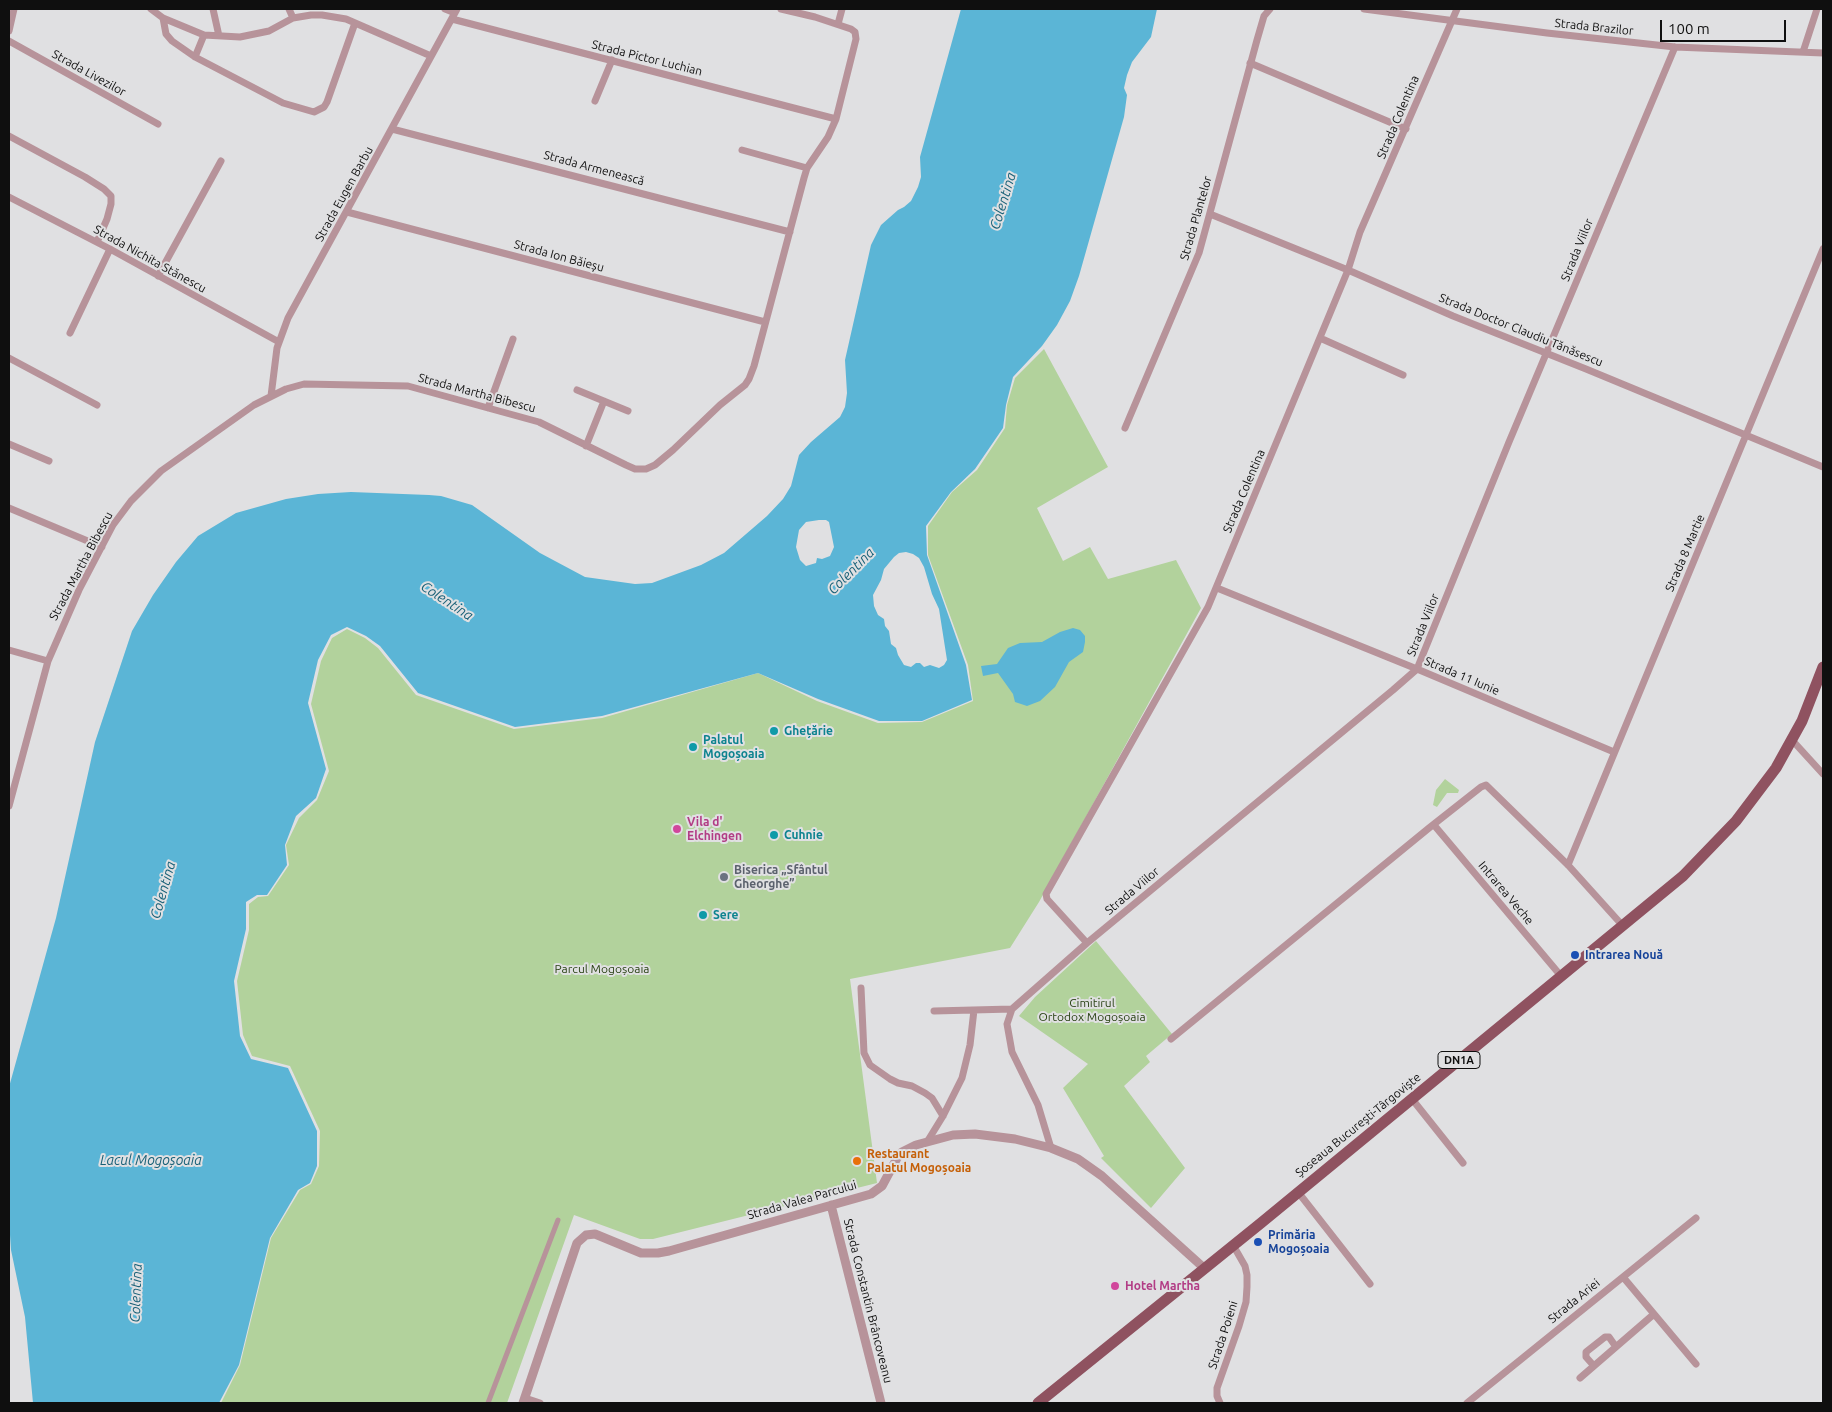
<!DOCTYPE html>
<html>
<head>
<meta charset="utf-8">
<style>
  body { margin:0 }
  #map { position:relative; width:1832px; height:1412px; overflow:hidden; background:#e0e0e2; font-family:Ubuntu,sans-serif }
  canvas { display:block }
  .frame { position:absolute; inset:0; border:10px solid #0f0f0f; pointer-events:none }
  .scale { position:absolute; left:1660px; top:20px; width:126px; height:22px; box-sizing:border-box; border:2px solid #0f0f0f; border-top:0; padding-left:6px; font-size:15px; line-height:18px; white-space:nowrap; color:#0f0f0f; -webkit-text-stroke:4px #e0e0e2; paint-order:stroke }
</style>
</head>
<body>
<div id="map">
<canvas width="1832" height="1412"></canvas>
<div class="frame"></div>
<div class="scale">100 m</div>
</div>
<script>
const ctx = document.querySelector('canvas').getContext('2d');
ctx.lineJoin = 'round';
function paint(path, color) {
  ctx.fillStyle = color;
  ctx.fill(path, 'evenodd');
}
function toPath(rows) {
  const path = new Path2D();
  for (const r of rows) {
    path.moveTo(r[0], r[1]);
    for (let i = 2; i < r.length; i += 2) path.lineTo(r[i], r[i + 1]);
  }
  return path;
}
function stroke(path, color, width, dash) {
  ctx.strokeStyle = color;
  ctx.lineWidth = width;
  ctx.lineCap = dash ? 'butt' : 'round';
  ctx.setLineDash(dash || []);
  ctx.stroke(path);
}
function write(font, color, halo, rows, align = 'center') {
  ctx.font = font + ' Ubuntu,sans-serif';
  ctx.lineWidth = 4;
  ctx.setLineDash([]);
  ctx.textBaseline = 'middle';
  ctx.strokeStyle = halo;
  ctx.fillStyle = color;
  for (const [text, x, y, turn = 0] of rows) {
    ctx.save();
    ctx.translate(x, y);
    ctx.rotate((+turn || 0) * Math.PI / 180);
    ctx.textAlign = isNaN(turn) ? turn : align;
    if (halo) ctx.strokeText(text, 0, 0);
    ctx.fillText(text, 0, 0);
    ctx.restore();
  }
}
paint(toPath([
  [1044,349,1108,467,1037,508,1063,561,1090,547,1108,579,1176,560,1201,608,1039,902,1010,948,850,979,877,1183,653,1239,640,1239,574,1215,507,1403,221,1403,240,1365,271,1238,300,1190,311,1184,319,1166,320,1131,290,1066,252,1056,243,1035,237,981,249,930,249,904,258,897,268,896,289,865,286,845,299,818,317,800,329,771,311,704,321,661,332,638,347,629,365,638,378,648,416,695,514,729,602,718,758,673,817,701,878,723,922,722,973,701,968,665,928,555,928,526,952,492,977,470,1005,428,1007,405,1015,378],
  [1445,779,1459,790,1458,793,1447,793,1437,807,1433,805,1436,790],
  [1096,941,1172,1034,1146,1056,1150,1062,1124,1086,1185,1168,1151,1208,1101,1158,1104,1156,1063,1088,1088,1064,1019,1016,1035,997]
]), '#b2d29c');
paint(toPath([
  [961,9,1157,9,1151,37,1132,62,1127,75,1124,88,1127,95,1124,117,1079,276,1070,301,1057,325,1042,346,1013,377,1006,405,1003,428,975,469,951,492,926,526,927,555,966,665,972,700,922,721,879,721,818,699,758,673,602,716,515,727,418,693,380,646,366,636,347,627,331,635,318,660,308,703,326,769,316,798,296,816,285,845,287,865,267,895,257,895,246,902,246,929,234,981,240,1036,251,1059,288,1068,317,1131,317,1166,310,1183,298,1190,270,1238,239,1365,219,1403,33,1403,25,1317,11,1250,9,1220,9,1087,56,918,95,742,132,631,153,595,176,562,198,536,236,513,286,499,318,494,351,492,429,495,441,496,472,505,540,553,585,577,635,584,652,583,701,565,724,553,767,516,783,499,791,486,799,455,811,442,840,417,845,407,847,393,845,360,871,245,881,225,898,210,904,207,911,201,918,187,921,177,920,157],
  [819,520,826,520,829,522,834,547,830,556,822,559,817,558,816,563,806,566,800,560,796,547,799,530,806,522],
  [906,552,913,554,919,558,924,567,932,594,939,609,947,660,944,665,939,668,930,665,924,667,920,663,916,663,911,667,904,665,898,655,896,648,891,644,889,631,885,626,884,619,878,615,874,606,873,595,881,580,884,569,894,557,899,553],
  [1073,628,1080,630,1085,636,1085,642,1083,652,1069,662,1055,687,1040,701,1027,706,1015,702,1013,694,998,673,983,676,981,666,997,664,1008,648,1020,643,1042,642,1060,632]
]), '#5bb5d6');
stroke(toPath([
  [488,1403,558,1220]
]), '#b7939a', 5);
stroke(toPath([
  [151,9,163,18,204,35,240,37,269,31,293,18,311,15,322,15,346,19,431,56],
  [213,9,219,36],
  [289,9,293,18],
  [445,9,455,13],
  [1364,9,1547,33,1675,47,1823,53],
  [163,18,166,34,172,41,195,57,283,103,314,112,324,107,327,102,355,23],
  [452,19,836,119],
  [838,24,842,9],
  [9,31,14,9],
  [9,41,158,124],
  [1803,52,1817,9],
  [195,57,204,35],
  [1250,63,1406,129],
  [595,101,612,60],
  [392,129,790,232],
  [9,136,85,177,104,189,111,196,111,204,107,219,97,242],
  [742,150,807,168],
  [9,197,110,249,279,342],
  [347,212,765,322],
  [1210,214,1348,270,1453,316,1586,369,1823,467],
  [158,276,221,161],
  [70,333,110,249],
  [1320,338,1403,375],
  [9,358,97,405],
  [577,390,628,411],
  [271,396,277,348,288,318,457,9],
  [488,408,513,339],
  [1125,428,1199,253,1257,40,1264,16,1270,9],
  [9,444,49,461],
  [586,446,604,401],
  [9,508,102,547],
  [1217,588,1417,669,1614,752],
  [9,650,48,661],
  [1792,740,1823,774],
  [9,806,48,661,79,590,113,525,131,501,161,471,254,405,286,389,304,384,408,386,539,422,626,465,635,469,646,469,655,465,673,450,720,405,745,385,749,379,754,366,804,178,807,168,828,137,836,119,856,39,855,32,851,29,815,17,781,9],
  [1434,825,1561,976],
  [1568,865,1823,249],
  [1087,943,1047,899,1046,894,1208,607,1348,270,1360,232,1457,9],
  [861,988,864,1053,870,1065,890,1079,898,1083,912,1086,925,1093,932,1098,943,1116],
  [934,1011,1012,1009],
  [1171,1039,1429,828,1481,787,1486,785,1568,865,1623,926],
  [1412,1099,1463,1163],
  [927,1142,943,1116,962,1078,970,1045,974,1010],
  [1051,1148,1038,1105,1012,1052,1007,1024,1012,1009,1087,943,1393,690,1417,669,1509,442,1675,47],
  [1298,1192,1370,1284],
  [1623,1277,1696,1364],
  [1594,1366,1586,1357,1586,1352,1605,1337,1609,1337,1616,1347],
  [1580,1378,1654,1314],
  [525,1398,540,1403],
  [1220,1403,1217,1396,1217,1388,1239,1326,1246,1302,1247,1287,1247,1275,1245,1266,1233,1245],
  [1467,1403,1696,1218]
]), '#b7939a', 7);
stroke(toPath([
  [831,1205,881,1403],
  [523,1403,577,1243,586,1235,595,1234,641,1253,658,1253,669,1251,871,1194,882,1186,897,1158,902,1152,916,1145,953,1135,975,1134,1015,1139,1051,1148,1078,1159,1102,1176,1204,1268]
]), '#b7939a', 9);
stroke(toPath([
  [1038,1403,1261,1223,1683,876,1736,821,1776,768,1802,721,1823,667]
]), '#8f5260', 11);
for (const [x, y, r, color] of [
  [774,731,5,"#0f9aa8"],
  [693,747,5,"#0f9aa8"],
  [677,829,5,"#d1479c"],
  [774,835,5,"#0f9aa8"],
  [724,877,5,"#6b7280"],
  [703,915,5,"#0f9aa8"],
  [1575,955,5,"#1a4fb4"],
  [857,1161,5,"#e8710a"],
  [1258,1242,5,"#1a4fb4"],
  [1115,1286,5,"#d1479c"]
]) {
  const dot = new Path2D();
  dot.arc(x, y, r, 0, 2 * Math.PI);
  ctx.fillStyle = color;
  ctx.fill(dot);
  stroke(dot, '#e0e0e2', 2);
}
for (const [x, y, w] of [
  [1459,1060,42]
]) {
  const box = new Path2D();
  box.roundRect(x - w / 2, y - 8.5, w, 17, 4);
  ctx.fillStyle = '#e0e0e2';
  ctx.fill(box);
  stroke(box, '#0f0f0f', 1);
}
write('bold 11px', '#0f0f0f', null, [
  ["DN1A",1459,1060]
]);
write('12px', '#0f0f0f', '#e0e0e2', [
  ["Strada Brazilor",1594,27,6],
  ["Strada Pictor Luchian",647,58,14],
  ["Strada Livezilor",89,73,29],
  ["Strada Colentina",1398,117,-67],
  ["Strada Armenească",594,168,15],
  ["Strada Eugen Barbu",344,194,-61],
  ["Strada Plantelor",1196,218,-74],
  ["Strada Viilor",1577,250,-68],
  ["Strada Ion Băieșu",559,256,15],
  ["Strada Nichita Stănescu",150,259,29],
  ["Strada Doctor Claudiu Tănăsescu",1521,330,22],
  ["Strada Martha Bibescu",477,393,15],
  ["Strada Colentina",1244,491,-67],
  ["Strada 8 Martie",1685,553,-67],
  ["Strada Martha Bibescu",81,566,-62],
  ["Strada Viilor",1423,625,-68],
  ["Strada 11 Iunie",1462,676,23],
  ["Strada Viilor",1132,891,-40],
  ["Intrarea Veche",1506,893,50],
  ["Șoseaua București-Târgoviște",1358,1125,-39],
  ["Strada Valea Parcului",802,1200,-16],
  ["Strada Constantin Brâncoveanu",868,1301,76],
  ["Strada Ariei",1574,1301,-39],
  ["Strada Poieni",1223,1335,-72]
]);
write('bold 12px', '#0d838f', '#e0e0e2', [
  ["Ghețărie",784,731],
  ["Palatul",703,740],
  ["Mogoșoaia",703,754],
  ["Cuhnie",784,835],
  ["Sere",713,915]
], 'left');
write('bold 12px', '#b23c85', '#e0e0e2', [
  ["Vila d'",687,822],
  ["Elchingen",687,836],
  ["Hotel Martha",1125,1286]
], 'left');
write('bold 12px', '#5b616d', '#e0e0e2', [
  ["Biserica „Sfântul",734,870],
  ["Gheorghe”",734,884]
], 'left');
write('bold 12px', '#164399', '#e0e0e2', [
  ["Intrarea Nouă",1585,955],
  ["Primăria",1268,1235],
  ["Mogoșoaia",1268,1249]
], 'left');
write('12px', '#284113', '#e0e0e2', [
  ["Parcul Mogoșoaia",602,969],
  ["Cimitirul",1092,1003],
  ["Ortodox Mogoșoaia",1092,1017]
]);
write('bold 12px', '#c56008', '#e0e0e2', [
  ["Restaurant",867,1154],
  ["Palatul Mogoșoaia",867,1168]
], 'left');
write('italic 14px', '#196178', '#e0e0e2', [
  ["Colentina",1003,201,-73],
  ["Colentina",851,571,-45],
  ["Colentina",447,601,33],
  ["Colentina",163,890,-74],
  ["Lacul Mogoșoaia",151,1160],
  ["Colentina",136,1293,-88]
]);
</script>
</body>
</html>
